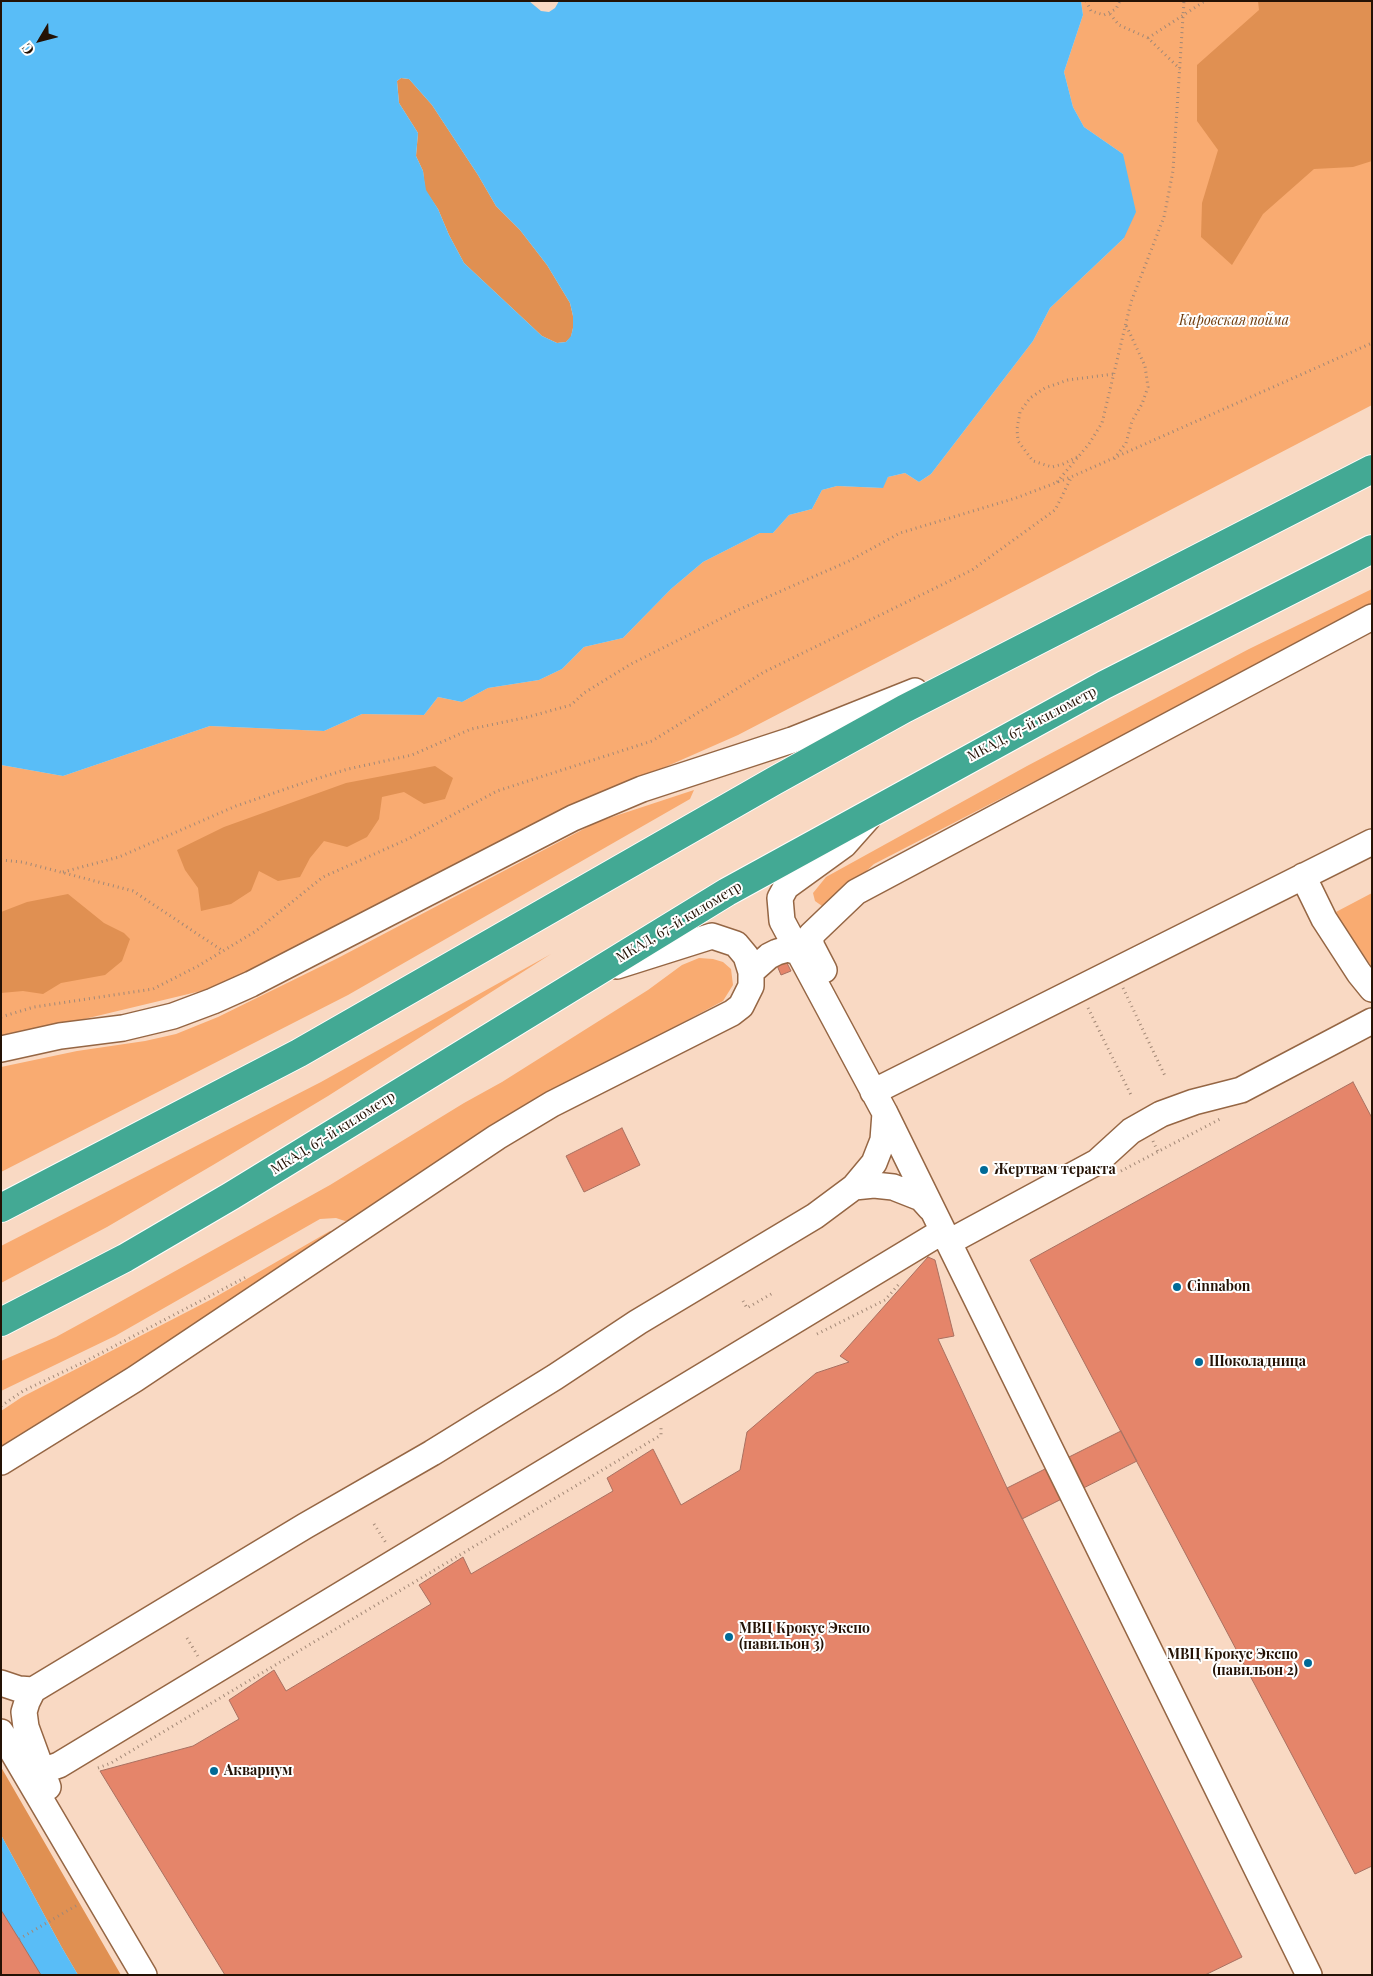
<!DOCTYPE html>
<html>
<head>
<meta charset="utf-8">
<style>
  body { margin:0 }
  #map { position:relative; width:1373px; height:1976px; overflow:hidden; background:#f9d9c3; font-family:"Playfair Display",serif }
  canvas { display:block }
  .frame { position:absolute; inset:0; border:2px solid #241205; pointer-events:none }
  .north { position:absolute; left:15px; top:15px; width:50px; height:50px; -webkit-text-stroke:4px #fff; paint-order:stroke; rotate:233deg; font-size:14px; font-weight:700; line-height:20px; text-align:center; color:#241205 }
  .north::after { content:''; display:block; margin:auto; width:18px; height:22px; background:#241205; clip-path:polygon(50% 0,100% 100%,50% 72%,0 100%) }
</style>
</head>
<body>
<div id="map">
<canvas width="1373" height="1976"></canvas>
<div class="frame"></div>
<div class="north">С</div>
</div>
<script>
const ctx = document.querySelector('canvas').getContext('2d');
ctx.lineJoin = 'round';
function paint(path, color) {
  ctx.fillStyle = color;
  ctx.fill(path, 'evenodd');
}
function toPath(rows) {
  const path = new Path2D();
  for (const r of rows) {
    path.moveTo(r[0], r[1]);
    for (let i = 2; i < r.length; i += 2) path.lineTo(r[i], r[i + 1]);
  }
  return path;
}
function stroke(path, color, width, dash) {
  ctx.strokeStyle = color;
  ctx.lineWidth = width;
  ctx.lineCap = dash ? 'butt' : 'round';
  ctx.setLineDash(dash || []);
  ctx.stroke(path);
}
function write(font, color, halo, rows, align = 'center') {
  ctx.font = font + ' "Playfair Display",serif';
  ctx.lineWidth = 4;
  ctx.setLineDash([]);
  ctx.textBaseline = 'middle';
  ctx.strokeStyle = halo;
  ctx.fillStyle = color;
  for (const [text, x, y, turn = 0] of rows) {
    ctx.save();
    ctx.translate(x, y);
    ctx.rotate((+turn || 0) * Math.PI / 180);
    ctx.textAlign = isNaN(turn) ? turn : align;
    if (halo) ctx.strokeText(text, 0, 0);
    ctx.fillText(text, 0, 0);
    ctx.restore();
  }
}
paint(toPath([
  [1081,1,1372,1,1372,405,738,735,572,808,226,985,1,1039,1,765,63,776,210,726,324,731,362,714,424,715,438,697,462,702,488,688,539,680,562,669,584,647,623,638,671,589,703,562,760,533,773,533,789,515,812,509,822,490,837,486,882,488,888,477,905,473,919,482,931,474,1033,341,1050,308,1124,238,1123,154,1084,127,1073,107,1064,72,1083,15],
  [1372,589,1372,607,874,864,831,904,822,906,815,901,813,893,826,877,1027,766,1249,649],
  [694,790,690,799,348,995,1,1172,1,1067,77,1051,145,1041,176,1034,218,1017,338,958,597,822],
  [1372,893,1372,967,1334,913],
  [551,954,328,1096,213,1165,107,1227,1,1283,1,1246,321,1082],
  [699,958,713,959,723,962,731,969,733,985,723,1001,553,1092,358,1219,345,1221,336,1218,320,1219,115,1336,1,1391,1,1361,56,1337,98,1314,330,1185,464,1103,502,1082,648,990,682,965],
  [330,1231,336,1234,1,1455,1,1411,22,1397,212,1299]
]), '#f9ab71');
paint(toPath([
  [1258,1,1372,1,1372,161,1353,167,1314,169,1263,214,1232,265,1201,237,1202,203,1218,150,1197,121,1197,65,1259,10],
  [401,78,409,79,432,105,478,175,496,206,520,230,547,265,570,303,573,316,573,328,571,337,566,342,557,343,542,336,464,263,449,235,438,209,425,190,423,171,416,156,418,133,399,103,397,81],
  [435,766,453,778,445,799,424,804,404,792,382,797,379,819,367,837,347,847,324,841,310,858,300,877,278,881,259,871,251,891,231,904,201,911,198,888,185,870,177,850,224,827,346,783],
  [68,894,104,923,124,933,130,939,122,961,105,975,61,983,43,994,23,991,1,993,1,912,27,902],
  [1,1767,121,1975,78,1975,61,1946,1,1835]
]), '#e09052');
paint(toPath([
  [1,1,529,1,541,11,549,12,555,8,559,1,1081,1,1083,15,1064,72,1073,107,1084,127,1123,154,1136,212,1124,238,1050,308,1033,341,931,474,919,482,905,473,888,477,883,488,837,486,822,490,812,509,789,515,773,533,760,533,703,562,671,589,623,638,584,647,562,669,539,680,488,688,462,702,438,697,424,715,362,714,324,731,210,726,63,776,1,765],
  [401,78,409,79,432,105,478,175,496,206,520,230,547,265,570,303,573,316,573,328,571,336,566,342,557,343,542,336,464,263,449,235,438,209,426,190,423,171,416,156,418,133,399,103,397,81],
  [1,1835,61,1946,78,1975,1,1975]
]), '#59bdf7');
const building = toPath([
  [785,959,791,971,781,975,776,963,785,959],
  [1353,1082,1372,1118,1372,1866,1355,1874,1030,1260,1353,1082],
  [622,1128,640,1165,584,1192,566,1156,622,1128],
  [928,1257,935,1260,954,1336,938,1339,1007,1488,1242,1957,1205,1975,225,1975,100,1771,193,1746,239,1719,229,1700,274,1670,286,1691,431,1604,419,1585,463,1557,471,1574,613,1491,607,1478,653,1449,681,1505,740,1470,747,1432,816,1373,849,1362,840,1356,928,1257],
  [1121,1431,1137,1461,1022,1519,1007,1488,1121,1431],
  [1,1910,19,1939,41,1975,1,1975,1,1910]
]);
paint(building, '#e5856a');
stroke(building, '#a97060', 1);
const minor = toPath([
  [868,818,844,845,786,887,780,898,782,921,885,1113,1309,1975],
  [1303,876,1324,919,1359,973,1372,989],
  [824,970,811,945,811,935,856,892,1372,617],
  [751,972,769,956,777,952,788,949,797,952],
  [1,1049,60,1036,123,1028,173,1016,213,1001,251,984,573,818,642,789,792,740,915,691],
  [873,1092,1372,842],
  [854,1187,874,1185,893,1187,921,1198,930,1208],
  [949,1242,1097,1162,1131,1131,1161,1114,1194,1102,1241,1090,1372,1021],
  [1,1462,135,1379,497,1137,552,1104,732,1013,741,1006,751,986,751,972,746,956,736,944,712,936,617,966],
  [1,1683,19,1689,33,1690,305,1526,432,1453,555,1377,638,1322,815,1216,854,1187,874,1163,883,1140,885,1113],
  [33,1690,27,1702,24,1712,26,1727,48,1787],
  [1,1732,144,1975],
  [42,1771,59,1765,943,1231]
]);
const highway = toPath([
  [1,1208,299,1053,774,781,904,709,1372,469],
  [1,1322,125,1258,231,1196,727,892,1104,685,1372,549]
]);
stroke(minor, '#956644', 28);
stroke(highway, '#fff', 30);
stroke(toPath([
  [1086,1,1091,11,1104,15,1116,9,1120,1],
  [1110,14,1119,25,1148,38,1180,69],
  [1148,38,1205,1],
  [1077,457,1063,464,1052,467,1033,461,1018,441,1017,429,1020,412,1030,398,1045,388,1068,380,1114,374],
  [1114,459,1126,443,1132,421,1142,404,1148,387,1145,366,1126,325],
  [1057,482,1089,444,1102,423,1131,302,1164,217,1173,171,1184,1],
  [1,860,22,862,133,891,223,951],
  [63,872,119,857,236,806,306,782,348,769,412,755,471,729,528,717,571,705,584,693,631,664,738,610,849,561,900,533,1016,498,1071,477,1372,343],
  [1123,988,1166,1078],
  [1088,1008,1131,1095],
  [1,1017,34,1007,153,989,198,966,256,931,323,877,408,839,497,791,652,741,764,672,972,570,1055,510,1071,478],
  [1153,1141,1158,1152],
  [1121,1171,1222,1118],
  [743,1301,747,1308,773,1293],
  [817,1334,885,1300,900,1283],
  [1,1406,23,1391,84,1362,248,1276],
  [374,1524,386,1543],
  [187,1638,199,1658],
  [98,1768,111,1763,661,1435,661,1426],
  [19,1939,79,1904]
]), '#a28876', 3, [1, 4]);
stroke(minor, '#fff', 25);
stroke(highway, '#43a994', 28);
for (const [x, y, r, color] of [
  [984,1170,5,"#006a97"],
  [1177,1287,5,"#006a97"],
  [1199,1362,5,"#006a97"],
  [729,1637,5,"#006a97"],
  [1308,1663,5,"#006a97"],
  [214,1771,5,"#006a97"]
]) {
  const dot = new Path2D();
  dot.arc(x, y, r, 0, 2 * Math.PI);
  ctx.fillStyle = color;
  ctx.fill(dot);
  stroke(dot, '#fff', 2);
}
write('italic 14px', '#703c0c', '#fff', [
  ["Кировская пойма",1234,321]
]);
write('14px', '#241205', '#fff', [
  ["МКАД, 67-й километр",1032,724,-28],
  ["МКАД, 67-й километр",679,922,-31],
  ["МКАД, 67-й километр",333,1133,-32]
]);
write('bold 14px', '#241205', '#fff', [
  ["Жертвам теракта",994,1170],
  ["Cinnabon",1187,1287],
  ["Шоколадница",1209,1362],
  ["МВЦ Крокус Экспо",739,1629],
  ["(павильон 3)",739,1645],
  ["МВЦ Крокус Экспо",1298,1655,"right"],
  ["(павильон 2)",1298,1671,"right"],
  ["Аквариум",224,1771]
], 'left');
</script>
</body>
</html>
